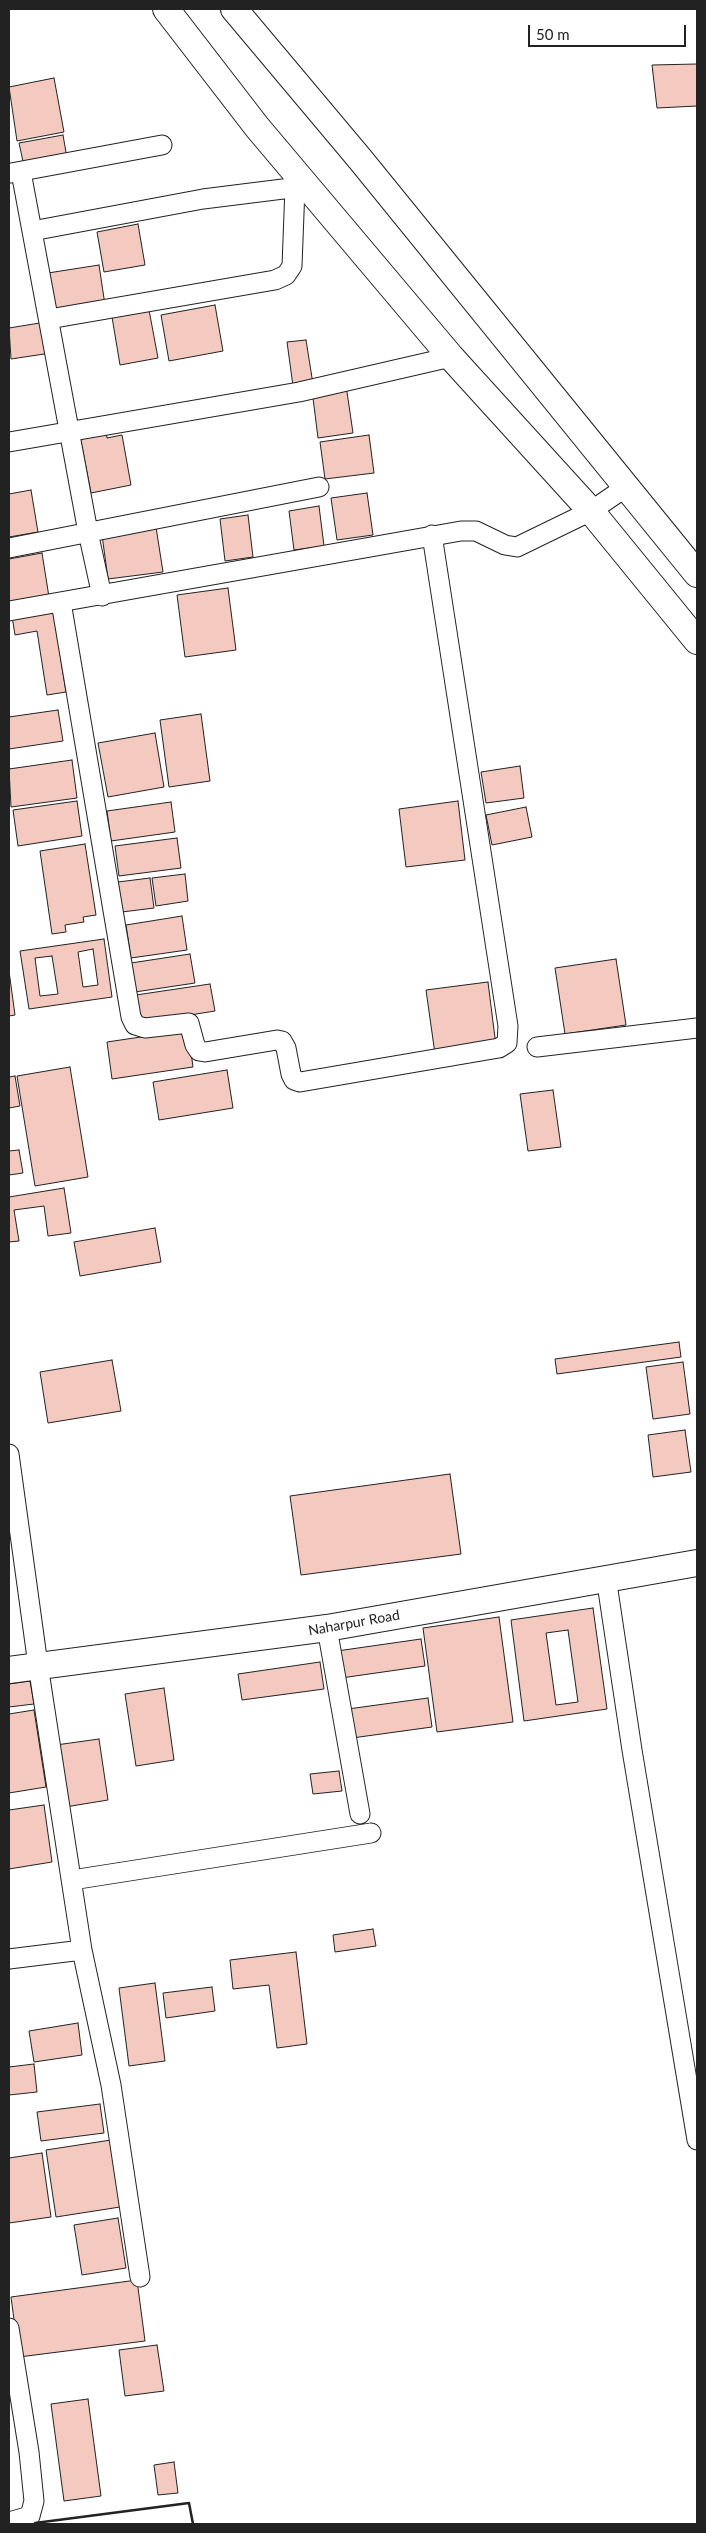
<!DOCTYPE html>
<html>
<head>
<meta charset="utf-8">
<style>
  body { margin:0 }
  #map { position:relative; width:706px; height:2533px; overflow:hidden; background:#fff; font-family:Lato,sans-serif }
  canvas { display:block }
  .frame { position:absolute; inset:0; border:10px solid #222; pointer-events:none }
  .scale { position:absolute; left:528px; top:25px; width:158px; height:22px; box-sizing:border-box; border:2px solid #222; border-top:0; padding-left:6px; font-size:15px; line-height:18px; white-space:nowrap; color:#222; -webkit-text-stroke:4px #fff; paint-order:stroke }
</style>
</head>
<body>
<div id="map">
<canvas width="706" height="2533"></canvas>
<div class="frame"></div>
<div class="scale">50 m</div>
</div>
<script>
const ctx = document.querySelector('canvas').getContext('2d');
ctx.lineJoin = 'round';
function paint(path, color) {
  ctx.fillStyle = color;
  ctx.fill(path, 'evenodd');
}
function toPath(rows) {
  const path = new Path2D();
  for (const r of rows) {
    path.moveTo(r[0], r[1]);
    for (let i = 2; i < r.length; i += 2) path.lineTo(r[i], r[i + 1]);
  }
  return path;
}
function stroke(path, color, width, dash) {
  ctx.strokeStyle = color;
  ctx.lineWidth = width;
  ctx.lineCap = dash ? 'butt' : 'round';
  ctx.setLineDash(dash || []);
  ctx.stroke(path);
}
function write(font, color, halo, rows, align = 'center') {
  ctx.font = font + ' Lato,sans-serif';
  ctx.lineWidth = 4;
  ctx.setLineDash([]);
  ctx.textBaseline = 'middle';
  ctx.strokeStyle = halo;
  ctx.fillStyle = color;
  for (const [text, x, y, turn = 0] of rows) {
    ctx.save();
    ctx.translate(x, y);
    ctx.rotate((+turn || 0) * Math.PI / 180);
    ctx.textAlign = isNaN(turn) ? turn : align;
    if (halo) ctx.strokeText(text, 0, 0);
    ctx.fillText(text, 0, 0);
    ctx.restore();
  }
}
const building = toPath([
  [697,64,697,106,657,108,652,65,697,64],
  [54,78,64,132,17,141,9,87,54,78],
  [63,135,67,158,24,166,19,143,63,135],
  [138,224,145,265,104,272,97,232,138,224],
  [99,265,105,305,53,312,48,273,99,265],
  [215,305,223,351,169,361,161,315,215,305],
  [149,310,158,358,120,365,112,317,149,310],
  [46,322,51,353,11,359,9,328,46,322],
  [306,340,313,384,293,386,287,342,306,340],
  [346,385,353,433,318,438,312,390,346,385],
  [106,431,107,438,122,435,131,485,91,493,80,436,106,431],
  [369,435,374,473,325,479,320,442,369,435],
  [31,490,38,532,9,537,9,494,31,490],
  [367,493,373,535,337,540,331,498,367,493],
  [319,506,324,546,294,550,289,511,319,506],
  [248,515,253,557,225,561,220,519,248,515],
  [156,527,163,572,108,579,102,535,156,527],
  [42,553,49,597,9,604,9,559,42,553],
  [228,588,236,650,185,657,177,595,228,588],
  [53,609,66,692,47,695,37,631,15,635,12,616,53,609],
  [58,710,63,741,9,749,9,717,58,710],
  [201,714,210,781,169,787,160,720,201,714],
  [155,733,164,787,108,797,98,743,155,733],
  [72,760,77,798,11,807,9,769,72,760],
  [520,766,524,798,486,803,481,772,520,766],
  [77,801,82,836,18,846,13,810,77,801],
  [458,801,465,860,406,867,399,809,458,801],
  [171,802,175,832,111,841,107,811,171,802],
  [526,807,532,837,492,845,486,815,526,807],
  [177,838,181,868,119,876,115,846,177,838],
  [85,844,96,915,83,917,84,922,65,925,66,932,52,934,40,851,85,844],
  [185,874,188,901,156,906,152,878,185,874],
  [150,878,154,908,122,912,118,882,150,878],
  [182,916,187,950,131,958,126,925,182,916],
  [104,939,112,997,29,1009,20,951,104,939],
  [93,949,98,985,83,987,78,952,93,949],
  [52,956,58,994,40,996,35,958,52,956],
  [190,954,195,983,135,992,131,963,190,954],
  [616,959,626,1025,565,1034,555,968,616,959],
  [9,971,15,1015,9,1016,9,971],
  [488,982,496,1046,435,1054,426,990,488,982],
  [210,984,215,1011,140,1023,136,995,210,984],
  [188,1030,193,1067,112,1079,107,1042,188,1030],
  [70,1067,88,1177,35,1186,17,1076,70,1067],
  [227,1070,233,1108,159,1120,153,1082,227,1070],
  [15,1076,20,1106,9,1108,9,1077,15,1076],
  [553,1090,561,1147,528,1151,520,1094,553,1090],
  [19,1150,23,1173,9,1175,9,1151,19,1150],
  [64,1188,71,1233,48,1236,44,1206,14,1210,19,1241,9,1242,9,1197,64,1188],
  [155,1228,161,1262,80,1276,74,1242,155,1228],
  [679,1342,681,1357,557,1374,555,1359,679,1342],
  [112,1360,121,1411,48,1423,40,1372,112,1360],
  [683,1362,690,1414,653,1419,646,1367,683,1362],
  [685,1430,691,1472,653,1477,648,1435,685,1430],
  [450,1474,461,1554,301,1575,290,1496,450,1474],
  [593,1608,607,1709,524,1721,511,1620,593,1608],
  [568,1630,578,1702,556,1705,546,1633,568,1630],
  [499,1617,513,1722,437,1732,423,1628,499,1617],
  [421,1639,425,1666,341,1678,337,1651,421,1639],
  [320,1662,324,1689,242,1700,238,1674,320,1662],
  [30,1681,34,1704,9,1707,9,1684,30,1681],
  [164,1688,174,1760,136,1766,125,1694,164,1688],
  [428,1698,432,1727,352,1738,348,1709,428,1698],
  [34,1710,46,1787,9,1793,9,1714,34,1710],
  [99,1739,108,1800,65,1807,56,1745,99,1739],
  [339,1771,342,1791,313,1794,310,1774,339,1771],
  [44,1805,52,1862,9,1869,9,1810,44,1805],
  [373,1929,376,1946,335,1952,333,1935,373,1929],
  [296,1952,307,2044,277,2048,269,1985,233,1989,230,1960,296,1952],
  [155,1983,165,2061,129,2066,119,1988,155,1983],
  [212,1987,215,2011,166,2018,163,1993,212,1987],
  [78,2023,82,2055,34,2062,29,2031,78,2023],
  [34,2064,37,2092,9,2095,9,2067,34,2064],
  [100,2104,104,2133,41,2141,37,2112,100,2104],
  [111,2140,120,2207,56,2217,46,2150,111,2140],
  [42,2153,51,2217,9,2223,9,2158,42,2153],
  [118,2218,126,2268,82,2275,74,2225,118,2218],
  [137,2280,145,2341,19,2357,11,2297,137,2280],
  [157,2345,164,2391,125,2396,119,2350,157,2345],
  [88,2399,101,2496,64,2501,51,2404,88,2399],
  [174,2462,178,2493,158,2495,154,2465,174,2462]
]);
paint(building, '#f3c9c0');
stroke(building, '#222', 1);
const street = toPath([
  [21,172,88,532,102,596],
  [11,173,162,145],
  [32,231,203,199,307,186],
  [49,319,275,280,286,275,292,266,295,187],
  [9,442,299,392,451,357],
  [9,548,319,487],
  [61,602,131,1017,135,1025,145,1028,189,1023,195,1045,199,1051,205,1052,277,1040,282,1041,286,1048,291,1074,294,1080,300,1082,499,1048,507,1043,508,1026,432,535],
  [9,611,461,531,476,531,505,545,517,547,591,511,626,487],
  [537,1047,697,1028],
  [9,1454,38,1665,82,1950,111,2085,140,2277],
  [606,1577,632,1750,697,2140],
  [327,1628,360,1814],
  [72,1880,371,1833],
  [9,1959,82,1950],
  [9,2328,29,2452,34,2501,30,2516,9,2522]
]);
const secondary = toPath([
  [166,9,257,127,451,357,591,511,697,641],
  [234,9,360,159,697,574],
  [9,1670,327,1628,697,1563]
]);
stroke(street, '#222', 21);
stroke(secondary, '#222', 28);
stroke(street, '#fff', 19);
stroke(secondary, '#fff', 26);
stroke(toPath([
  [35,2523,189,2503,193,2524]
]), '#222', 2.5);
write('14px', '#222', '#fff', [
  ["Naharpur Road",354,1623,-10]
]);
</script>
</body>
</html>
